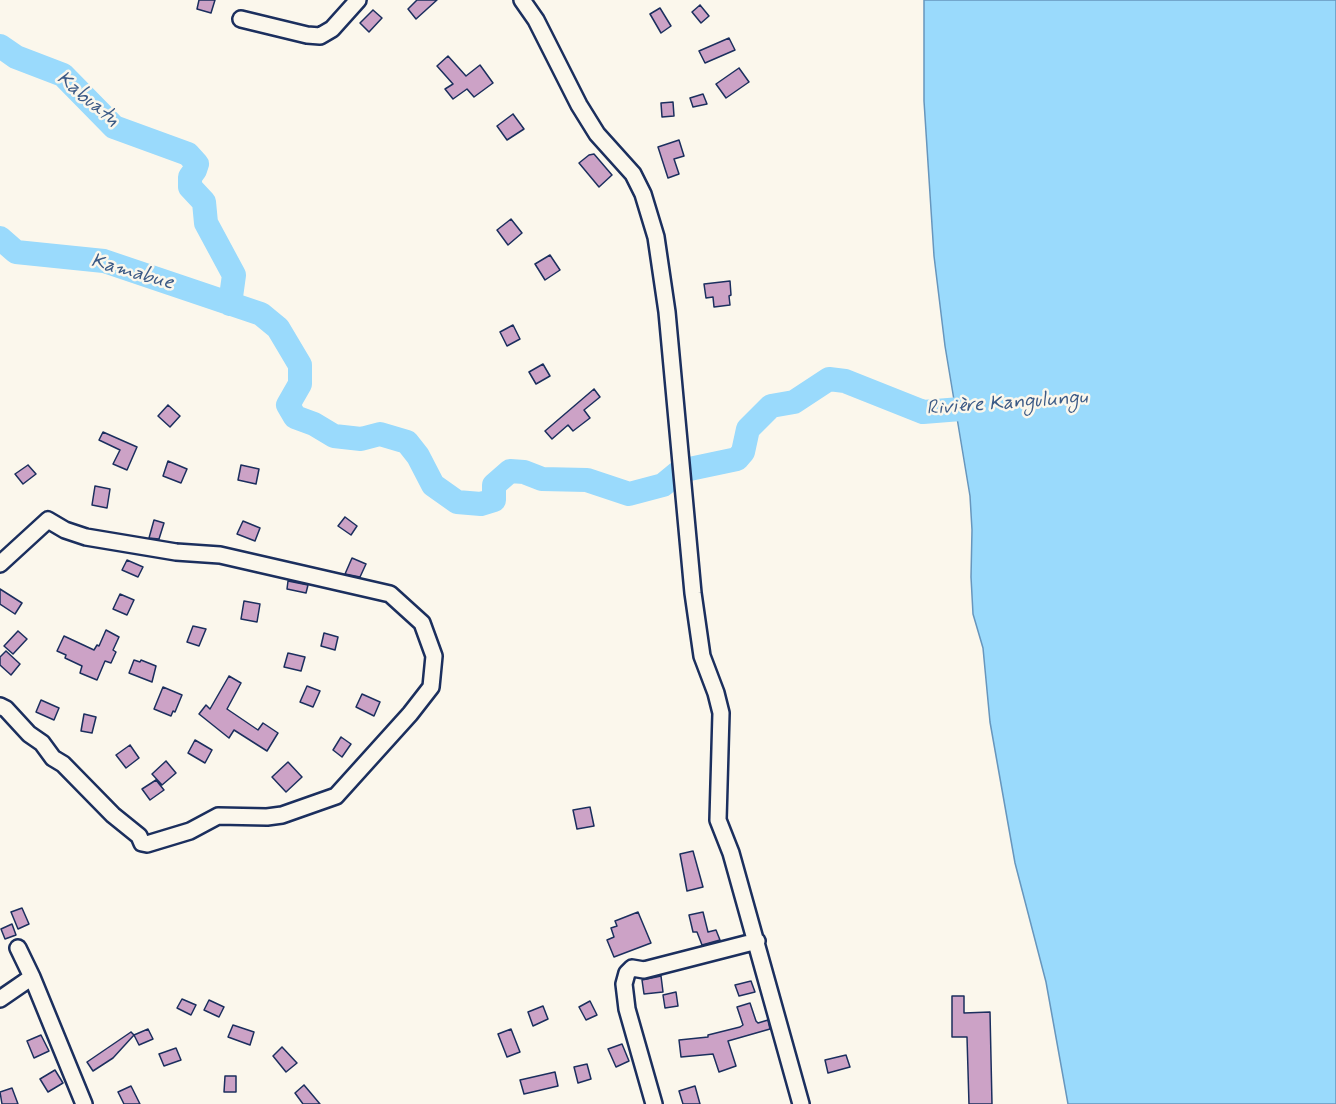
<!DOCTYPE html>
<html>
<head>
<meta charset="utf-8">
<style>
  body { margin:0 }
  canvas { display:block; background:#fbf7ec }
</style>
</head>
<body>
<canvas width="1336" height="1104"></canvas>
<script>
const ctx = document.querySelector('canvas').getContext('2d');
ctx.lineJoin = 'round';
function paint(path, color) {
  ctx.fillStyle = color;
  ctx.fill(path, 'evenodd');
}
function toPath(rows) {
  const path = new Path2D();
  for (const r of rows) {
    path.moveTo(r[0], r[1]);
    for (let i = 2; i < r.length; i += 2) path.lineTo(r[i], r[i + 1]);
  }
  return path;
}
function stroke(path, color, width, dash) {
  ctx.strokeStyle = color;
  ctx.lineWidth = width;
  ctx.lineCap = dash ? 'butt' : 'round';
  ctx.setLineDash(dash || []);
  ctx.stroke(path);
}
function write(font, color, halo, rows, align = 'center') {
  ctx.font = font + ' Mynerve,sans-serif';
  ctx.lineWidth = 5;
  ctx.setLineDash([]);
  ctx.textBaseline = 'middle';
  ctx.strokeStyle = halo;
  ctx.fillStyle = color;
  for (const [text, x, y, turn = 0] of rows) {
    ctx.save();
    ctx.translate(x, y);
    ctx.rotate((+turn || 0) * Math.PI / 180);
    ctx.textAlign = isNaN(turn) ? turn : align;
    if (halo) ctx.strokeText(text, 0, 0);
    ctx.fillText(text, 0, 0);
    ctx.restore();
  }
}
const water = toPath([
  [924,0,1336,0,1336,1104,1068,1104,1046,982,1015,863,990,722,983,648,973,614,971,577,972,530,970,496,945,346,934,256,924,101,924,0]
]);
paint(water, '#9adafc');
stroke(water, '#6796bd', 1.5);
stroke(toPath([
  [0,46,16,57,63,75,114,127,188,154,197,164,195,170,190,177,190,187,204,202,206,223,234,275,230,304],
  [0,238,16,252,104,261,261,314,278,328,300,365,300,384,288,405,295,417,314,424,334,436,361,439,380,434,407,442,418,456,433,485,457,502,481,504,494,500,494,485,510,471,524,472,542,479,587,480,629,494,663,485,680,471,737,459,743,452,748,429,771,406,794,402,829,379,845,381,923,412,986,407]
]), '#9adafc', 24);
const building = toPath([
  [199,0,215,0,211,13,197,9,199,0],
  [417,0,437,0,416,19,408,9,417,0],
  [700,5,709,16,701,23,692,12,700,5],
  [660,8,671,26,661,33,650,14,660,8],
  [373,10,382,18,369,32,360,23,373,10],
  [729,38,735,50,705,63,699,51,729,38],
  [448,56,466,76,480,65,493,83,474,97,467,89,453,99,445,89,453,84,437,66,448,56],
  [739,68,749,82,726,98,716,84,739,68],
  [703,94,707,104,693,107,690,98,703,94],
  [673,102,674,116,662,117,661,103,673,102],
  [513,114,524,129,507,140,497,126,513,114],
  [679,140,684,156,674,159,679,174,668,178,658,147,679,140],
  [594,154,612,175,599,187,579,163,589,155,594,154],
  [511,219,522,233,508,245,497,230,511,219],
  [550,255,560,270,545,280,535,264,550,255],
  [730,281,731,295,729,296,730,305,714,307,713,297,706,298,704,284,730,281],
  [513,325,520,339,507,346,500,332,513,325],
  [543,364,550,376,536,384,529,372,543,364],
  [594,389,600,397,584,410,590,418,573,431,568,425,552,439,545,431,594,389],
  [168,405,180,416,170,427,158,416,168,405],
  [103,432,137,447,127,470,113,464,120,450,99,440,103,432],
  [168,461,187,469,181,483,163,476,168,461],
  [28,465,36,474,23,484,15,474,28,465],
  [241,465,259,469,256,484,238,480,241,465],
  [95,486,110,489,107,508,92,505,95,486],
  [345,517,357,526,351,535,338,526,345,517],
  [154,520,164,523,159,539,149,538,154,520],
  [243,521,260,528,255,541,237,534,243,521],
  [352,558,366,564,360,577,345,574,352,558],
  [127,560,143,567,138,577,122,570,127,560],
  [288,581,308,585,306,593,287,589,288,581],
  [0,589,22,603,15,614,0,604,0,589],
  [120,594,134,600,127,615,113,609,120,594],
  [244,601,260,604,257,622,241,619,244,601],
  [193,626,206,629,199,646,187,642,193,626],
  [106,630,119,637,113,650,116,652,111,663,105,661,97,680,80,673,82,666,65,658,66,655,57,651,64,636,94,650,97,645,99,646,106,630],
  [18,631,27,639,13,654,4,646,18,631],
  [324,633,338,637,335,650,321,646,324,633],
  [6,651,20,664,11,675,0,665,0,657,6,651],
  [288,653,305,657,301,671,284,667,288,653],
  [134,660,140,662,141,660,156,666,152,682,129,673,134,660],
  [229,676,241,683,227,709,258,730,263,723,278,733,267,751,234,730,229,738,199,714,206,705,210,709,229,676],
  [307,686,320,691,313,707,300,702,307,686],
  [163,687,182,695,175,712,173,711,171,716,154,709,163,687],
  [362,694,380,702,374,716,356,707,362,694],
  [41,700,59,708,54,720,36,712,41,700],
  [84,714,96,717,92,733,81,731,84,714],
  [341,737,351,744,342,757,333,750,341,737],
  [195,740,212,750,205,763,188,753,195,740],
  [130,745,139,758,126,768,116,755,130,745],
  [166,761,176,773,162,785,152,774,166,761],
  [288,762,302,777,286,792,272,777,288,762],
  [156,780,164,790,150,800,142,789,156,780],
  [590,807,594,826,577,829,573,810,590,807],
  [693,851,703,887,687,891,680,854,693,851],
  [22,908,29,924,18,929,11,912,22,908],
  [638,912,651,943,614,957,607,940,614,937,611,928,617,926,615,921,638,912],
  [703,912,708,932,716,930,720,940,702,945,697,932,693,932,689,915,703,912],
  [12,924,16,935,5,939,1,929,12,924],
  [661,976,663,992,644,994,642,980,661,976],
  [751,981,755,992,739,996,735,985,751,981],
  [676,992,678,1006,665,1008,663,995,676,992],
  [952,996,964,996,964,1013,990,1012,992,1104,969,1104,967,1037,952,1037,952,996],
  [182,999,196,1005,191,1015,177,1008,182,999],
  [209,1000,224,1007,219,1017,204,1010,209,1000],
  [590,1001,597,1015,586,1020,579,1007,590,1001],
  [750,1003,756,1021,758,1023,768,1020,770,1029,728,1041,736,1066,719,1072,713,1054,681,1057,679,1040,708,1037,708,1035,740,1027,743,1025,737,1007,750,1003],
  [543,1006,548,1019,533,1026,528,1012,543,1006],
  [233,1025,254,1032,250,1045,228,1037,233,1025],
  [148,1029,153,1039,139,1045,134,1035,148,1029],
  [511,1029,520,1052,507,1057,498,1034,511,1029],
  [131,1032,134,1035,113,1058,93,1071,87,1062,131,1032],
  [41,1035,49,1051,34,1058,27,1041,41,1035],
  [622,1044,629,1061,616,1067,608,1049,622,1044],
  [282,1047,297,1063,286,1072,273,1056,282,1047],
  [176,1048,181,1060,164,1066,159,1054,176,1048],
  [846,1055,850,1067,828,1073,825,1060,846,1055],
  [587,1064,591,1079,578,1083,574,1067,587,1064],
  [55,1070,63,1083,48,1092,40,1079,55,1070],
  [555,1072,558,1086,524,1094,520,1080,555,1072],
  [225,1076,236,1076,236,1092,224,1092,225,1076],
  [304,1085,320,1104,303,1104,295,1093,304,1085],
  [131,1086,140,1104,124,1104,118,1092,131,1086],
  [695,1086,700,1104,683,1104,679,1091,695,1086],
  [12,1088,18,1104,2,1104,0,1092,12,1088]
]);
paint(building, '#cca2c6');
stroke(building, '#1b2f5e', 1.5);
const minor = toPath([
  [522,0,536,20,579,105,597,134,633,174,643,194,656,237,667,312,693,593,702,656,716,693,721,713,718,820,731,853,801,1104],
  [241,19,307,35,320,36,332,29,358,0],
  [0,564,48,520,65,530,86,537,176,552,220,555,390,594,422,623,434,656,431,687,410,714,336,796,282,815,267,817,218,816,190,831,147,844,142,843,139,836,113,815,63,764,53,758,42,743,29,734,6,709,0,706],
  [32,977,84,1104],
  [0,999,32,977,18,948],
  [654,1104,627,1009,624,984,627,973,632,968,644,970,757,941]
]);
stroke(minor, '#1b2f5e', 20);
stroke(minor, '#fbf7ec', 15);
write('italic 20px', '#3b5a86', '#fbf7ec', [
  ["Kabuatu",87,100,40],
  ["Kamabue",132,273,16],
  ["Rivière Kangulungu",1007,404,-4]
]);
</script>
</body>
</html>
